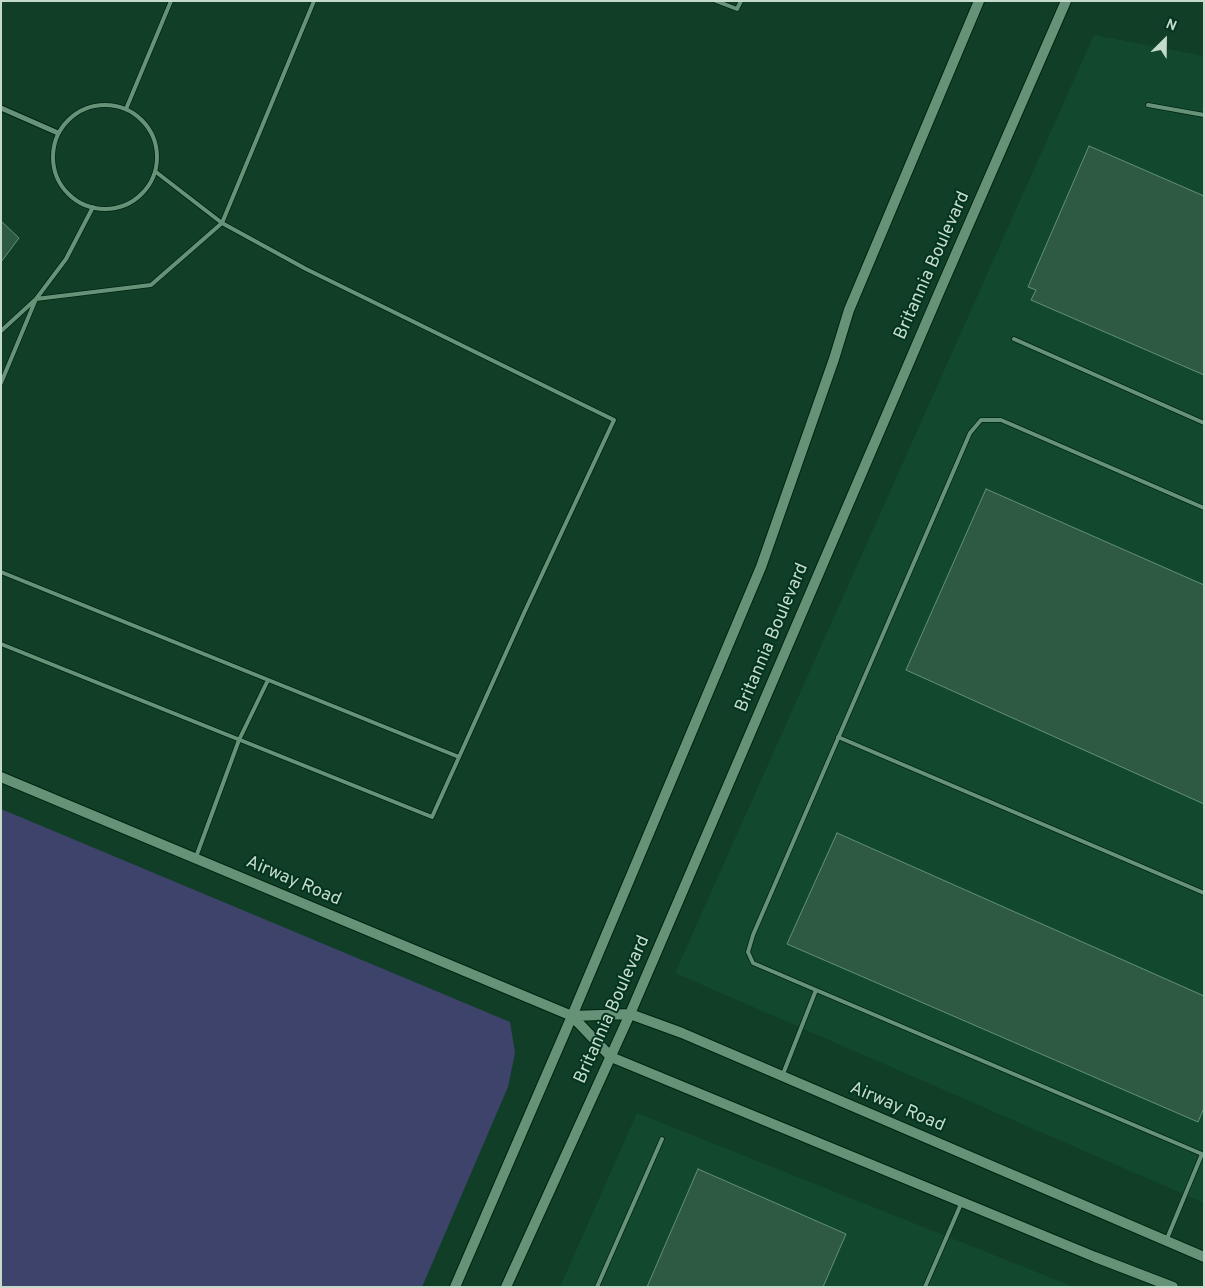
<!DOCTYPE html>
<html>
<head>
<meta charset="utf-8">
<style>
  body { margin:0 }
  #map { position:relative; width:1205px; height:1288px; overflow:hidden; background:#113e27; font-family:Overpass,sans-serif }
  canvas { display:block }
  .frame { position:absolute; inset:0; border:2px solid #c4dbcc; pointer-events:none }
  .north { position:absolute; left:1140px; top:15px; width:50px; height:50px; -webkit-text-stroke:4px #04341e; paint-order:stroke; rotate:23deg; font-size:14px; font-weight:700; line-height:20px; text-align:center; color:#c4dbcc }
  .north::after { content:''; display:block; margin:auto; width:18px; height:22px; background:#c4dbcc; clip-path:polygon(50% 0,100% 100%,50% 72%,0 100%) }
</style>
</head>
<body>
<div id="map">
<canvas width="1205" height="1288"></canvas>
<div class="frame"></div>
<div class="north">N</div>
</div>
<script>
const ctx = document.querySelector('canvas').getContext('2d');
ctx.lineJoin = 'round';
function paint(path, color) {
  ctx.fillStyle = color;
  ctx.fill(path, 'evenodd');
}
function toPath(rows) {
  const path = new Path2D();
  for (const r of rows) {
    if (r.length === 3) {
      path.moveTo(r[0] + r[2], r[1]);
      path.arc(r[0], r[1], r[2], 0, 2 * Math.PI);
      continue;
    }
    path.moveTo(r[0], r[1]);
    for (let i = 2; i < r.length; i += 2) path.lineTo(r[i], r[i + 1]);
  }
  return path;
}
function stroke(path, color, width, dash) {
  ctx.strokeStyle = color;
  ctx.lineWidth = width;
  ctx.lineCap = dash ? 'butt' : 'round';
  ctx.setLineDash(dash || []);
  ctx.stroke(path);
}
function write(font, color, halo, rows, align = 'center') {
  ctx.font = font + ' Overpass,sans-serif';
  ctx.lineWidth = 4;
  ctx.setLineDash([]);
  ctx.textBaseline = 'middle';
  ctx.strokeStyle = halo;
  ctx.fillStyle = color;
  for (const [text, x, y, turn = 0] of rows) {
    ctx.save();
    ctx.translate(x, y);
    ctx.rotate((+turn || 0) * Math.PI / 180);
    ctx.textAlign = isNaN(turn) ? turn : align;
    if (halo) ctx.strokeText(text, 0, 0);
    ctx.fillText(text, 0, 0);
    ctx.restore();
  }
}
paint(toPath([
  [1094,35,1204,56,1204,1203,675,973],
  [637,1113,1074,1287,560,1287]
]), '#12492e');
paint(toPath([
  [1,809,510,1022,515,1053,508,1087,422,1287,1,1287]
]), '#3e436c');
const building = toPath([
  [1089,146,1204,196,1204,375,1031,300,1036,290,1028,287,1089,146],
  [1,221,19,238,1,262,1,221],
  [986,489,1204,585,1204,804,906,670,986,489],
  [837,833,1204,996,1204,1108,1198,1122,787,944,837,833],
  [698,1169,846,1234,823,1287,647,1287,698,1169]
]);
paint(building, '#2f5a42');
stroke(building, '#639075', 1);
const lane = toPath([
  [716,1,737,9,741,1],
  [105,157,52],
  [1148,105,1204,115],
  [126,109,171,1],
  [1,331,36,299,66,259,93,207],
  [1014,339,1204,423],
  [1,383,36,299,151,285,222,223,314,1],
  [1,572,459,757],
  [1,644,432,817,524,613,614,420,306,269,222,223,156,172],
  [838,737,1204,893],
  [196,857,239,740,268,680],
  [816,990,753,963,748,952,753,935,970,433,981,420,1001,420,1204,508],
  [783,1074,816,990,1202,1154,1166,1241],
  [597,1287,662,1139],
  [925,1287,961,1204]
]);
const street = toPath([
  [1,108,58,133]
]);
const secondary = toPath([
  [1,777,572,1016,611,1057,1095,1257,1173,1287],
  [572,1016,630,1014,682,1033,1204,1257],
  [455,1287,572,1016,761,567,834,359,849,310,979,1],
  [506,1287,630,1014,938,295,1066,1]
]);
stroke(lane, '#012312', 5.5);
stroke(street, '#012312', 7);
stroke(secondary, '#012312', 12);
stroke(lane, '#669378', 4);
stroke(street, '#669378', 5);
stroke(secondary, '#669378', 10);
write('18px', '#c4dbcc', '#04341e', [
  ["Britannia Boulevard",933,266,-66],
  ["Britannia Boulevard",773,638,-67],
  ["Airway Road",293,882,23],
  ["Britannia Boulevard",613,1010,-66],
  ["Airway Road",897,1108,23]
]);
</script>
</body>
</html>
